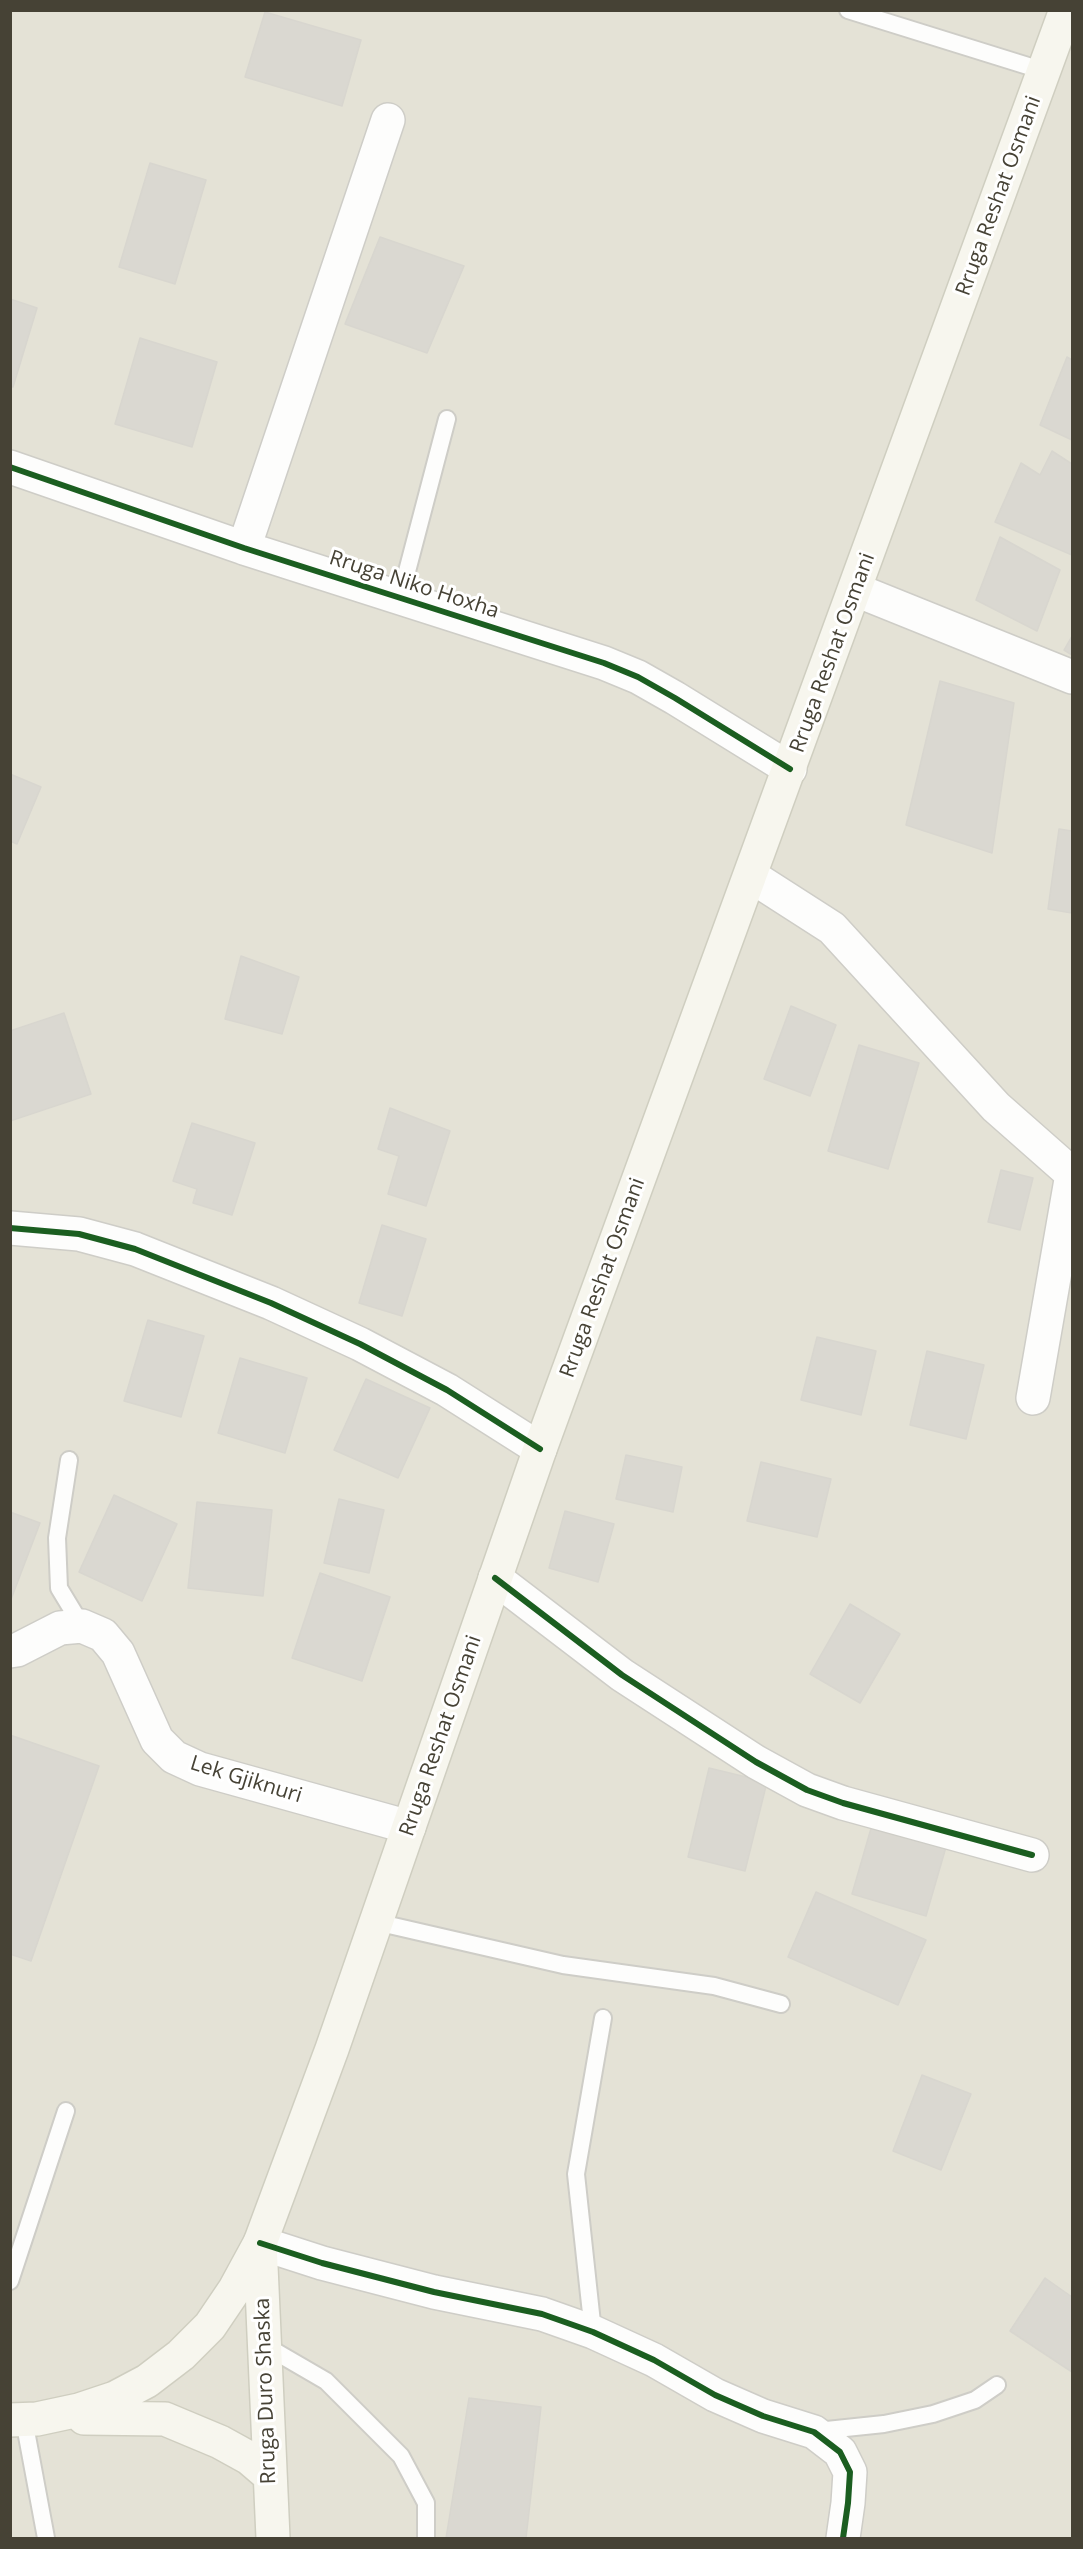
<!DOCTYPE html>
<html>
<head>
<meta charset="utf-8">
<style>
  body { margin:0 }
  #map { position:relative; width:1083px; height:2549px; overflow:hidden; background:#f0efe9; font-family:"Open Sans",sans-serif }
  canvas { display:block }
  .frame { position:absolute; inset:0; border:12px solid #464235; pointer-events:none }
</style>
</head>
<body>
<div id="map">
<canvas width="1083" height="2549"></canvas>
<div class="frame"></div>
</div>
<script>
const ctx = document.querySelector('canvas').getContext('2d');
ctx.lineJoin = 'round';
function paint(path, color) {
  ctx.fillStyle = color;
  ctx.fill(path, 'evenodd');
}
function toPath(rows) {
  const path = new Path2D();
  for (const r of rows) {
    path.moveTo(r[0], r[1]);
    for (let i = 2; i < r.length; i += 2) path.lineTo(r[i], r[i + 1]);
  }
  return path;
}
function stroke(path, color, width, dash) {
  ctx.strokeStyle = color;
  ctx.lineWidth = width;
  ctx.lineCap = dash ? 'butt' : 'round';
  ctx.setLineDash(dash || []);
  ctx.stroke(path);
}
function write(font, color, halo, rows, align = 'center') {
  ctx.font = font + ' "Open Sans",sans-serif';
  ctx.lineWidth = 6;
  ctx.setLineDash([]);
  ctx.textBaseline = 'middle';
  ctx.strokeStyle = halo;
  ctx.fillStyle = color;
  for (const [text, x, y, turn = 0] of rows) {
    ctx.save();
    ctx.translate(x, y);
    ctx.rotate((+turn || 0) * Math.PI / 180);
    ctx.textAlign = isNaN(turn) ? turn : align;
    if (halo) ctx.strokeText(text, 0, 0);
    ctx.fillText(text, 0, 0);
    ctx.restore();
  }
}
paint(toPath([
  [11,11,1072,11,1072,2538,11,2538]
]), '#e4e2d6');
const building = toPath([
  [265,12,361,40,342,106,245,77,265,12],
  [150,163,206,180,175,284,119,267,150,163],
  [380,237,464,266,427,353,345,324,380,237],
  [10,299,37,308,13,387,10,386,10,299],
  [140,338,217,362,192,447,115,424,140,338],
  [1067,357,1072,360,1072,440,1040,425,1067,357],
  [1052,451,1072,464,1072,555,995,522,1021,463,1040,475,1052,451],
  [1000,537,1060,570,1037,631,976,600,1000,537],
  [1072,636,1072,655,1064,650,1072,636],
  [940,681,1014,703,992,853,906,825,940,681],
  [10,774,41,787,17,844,10,841,10,774],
  [1059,829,1072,831,1072,913,1048,909,1059,829],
  [241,956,299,977,282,1034,225,1019,241,956],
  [791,1006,836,1025,810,1096,764,1079,791,1006],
  [64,1013,91,1094,10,1121,10,1031,64,1013],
  [859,1045,919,1063,888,1169,828,1151,859,1045],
  [390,1108,450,1131,426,1206,388,1194,399,1156,378,1149,390,1108],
  [192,1123,255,1143,232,1215,193,1203,197,1189,173,1181,192,1123],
  [1001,1170,1033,1178,1020,1230,988,1222,1001,1170],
  [382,1225,426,1239,402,1316,359,1303,382,1225],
  [148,1320,204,1336,181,1417,124,1401,148,1320],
  [817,1337,876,1351,861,1415,801,1400,817,1337],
  [927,1351,984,1365,966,1439,910,1425,927,1351],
  [240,1358,307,1378,285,1453,218,1433,240,1358],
  [366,1379,430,1408,398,1478,334,1450,366,1379],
  [626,1455,682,1467,673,1512,616,1499,626,1455],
  [761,1462,831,1479,817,1537,747,1521,761,1462],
  [114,1495,177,1524,142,1601,79,1572,114,1495],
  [339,1499,384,1510,369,1573,324,1563,339,1499],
  [197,1502,272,1510,263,1596,188,1588,197,1502],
  [565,1511,614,1524,598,1582,549,1568,565,1511],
  [10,1512,40,1523,10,1602,10,1512],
  [320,1573,390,1597,362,1681,292,1658,320,1573],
  [850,1604,900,1634,860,1703,810,1674,850,1604],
  [10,1735,99,1766,31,1961,10,1954,10,1735],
  [709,1768,767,1782,745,1871,688,1857,709,1768],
  [872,1825,946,1847,926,1916,852,1894,872,1825],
  [816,1892,926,1940,898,2005,788,1957,816,1892],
  [922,2075,971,2094,941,2170,893,2151,922,2075],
  [1045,2278,1072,2297,1072,2372,1010,2331,1045,2278],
  [469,2398,541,2407,526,2538,446,2538,469,2398]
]);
paint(building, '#dad8d1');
stroke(building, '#d8d6cf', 1.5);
const service = toPath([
  [848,10,1044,71],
  [400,598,447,419],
  [69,1460,57,1538,59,1588,82,1626],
  [376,1922,563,1965,714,1986,781,2004],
  [10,2281,66,2111],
  [593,2332,576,2174,603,2018],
  [264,2345,326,2381,401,2456,426,2503,426,2538],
  [24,2420,46,2538],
  [817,2431,884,2424,933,2414,975,2400,997,2385]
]);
const minor = toPath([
  [10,467,244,548,604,663,638,677,675,698,790,769],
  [244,548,388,120],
  [856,590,1072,677],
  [751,876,832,928,996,1107,1072,1174],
  [10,1228,79,1234,135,1249,271,1303,360,1344,447,1390,540,1449],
  [1033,1398,1072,1174],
  [495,1578,622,1675,756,1762,807,1790,843,1803,1032,1855],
  [10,1651,17,1650,60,1628,82,1626,103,1635,118,1653,157,1740,174,1757,200,1769,409,1827],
  [260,2243,322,2263,434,2292,542,2314,593,2332,654,2360,715,2395,763,2416,814,2432,840,2452,850,2472,848,2503,843,2538]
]);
const secondary = toPath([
  [260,2243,273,2538],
  [84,2418,165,2419,220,2442,249,2458,270,2476],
  [10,2420,37,2419,79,2410,115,2398,147,2381,181,2355,210,2326,235,2289,260,2243,332,2049,540,1449,1066,10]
]);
stroke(service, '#cecdc7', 20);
stroke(minor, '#cecdc7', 36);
stroke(secondary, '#cfcec0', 36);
stroke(service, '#fdfdfc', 16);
stroke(minor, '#fdfdfc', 33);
stroke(secondary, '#f7f6ee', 33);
stroke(toPath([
  [10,467,244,548,604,663,638,677,675,698,790,769],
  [10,1228,79,1234,135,1249,271,1303,360,1344,447,1390,540,1449],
  [495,1578,622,1675,756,1762,807,1790,843,1803,1032,1855],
  [260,2243,322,2263,434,2292,542,2314,593,2332,654,2360,715,2395,763,2416,814,2432,840,2452,850,2472,848,2503,843,2538]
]), '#1b5e20', 6);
write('21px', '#464235', '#fff', [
  ["Rruga Reshat Osmani",999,196,-70],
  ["Rruga Niko Hoxha",414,585,18],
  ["Rruga Reshat Osmani",833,653,-70],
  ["Rruga Reshat Osmani",603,1278,-70],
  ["Rruga Reshat Osmani",441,1736,-71],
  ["Lek Gjiknuri",246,1780,17],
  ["Rruga Duro Shaska",266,2391,-92]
]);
</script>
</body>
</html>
